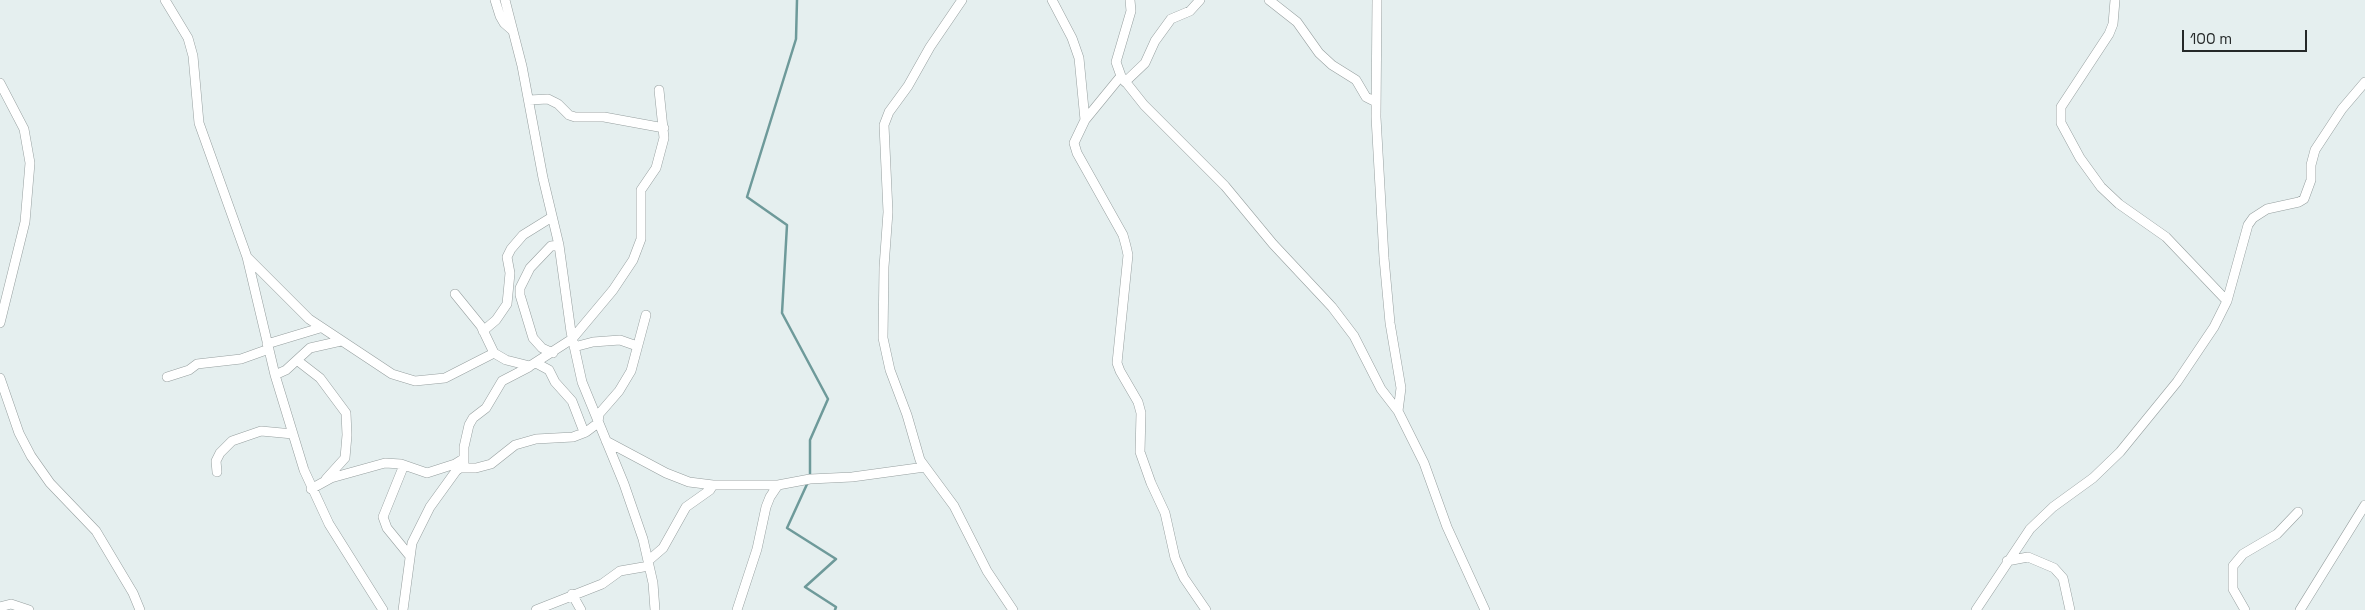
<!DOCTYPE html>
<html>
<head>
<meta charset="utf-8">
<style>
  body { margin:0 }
  #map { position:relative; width:2365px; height:610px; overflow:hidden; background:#e5efef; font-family:"Space Grotesk",sans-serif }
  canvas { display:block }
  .scale { position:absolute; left:2182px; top:30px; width:125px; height:22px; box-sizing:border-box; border:2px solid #252929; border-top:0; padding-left:6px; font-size:15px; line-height:18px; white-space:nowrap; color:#252929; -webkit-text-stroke:4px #e5efef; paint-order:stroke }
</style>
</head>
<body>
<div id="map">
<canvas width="2365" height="610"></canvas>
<div class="scale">100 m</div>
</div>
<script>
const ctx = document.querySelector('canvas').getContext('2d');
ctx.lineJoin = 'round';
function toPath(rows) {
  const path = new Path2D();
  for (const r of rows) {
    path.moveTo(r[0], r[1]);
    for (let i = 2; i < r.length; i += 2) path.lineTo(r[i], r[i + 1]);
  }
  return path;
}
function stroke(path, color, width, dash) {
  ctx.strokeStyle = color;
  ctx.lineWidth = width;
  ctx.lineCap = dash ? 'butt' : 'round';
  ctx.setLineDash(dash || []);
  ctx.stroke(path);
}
stroke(toPath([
  [797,0,796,39,747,197,787,225,782,313,828,399,810,440,810,476],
  [808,482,787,528,836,559,805,587,836,607,835,610]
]), '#6e9a9a', 2.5);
const street = toPath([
  [165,0,188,38,193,56,199,123,247,257,275,375,304,470,329,524,383,610],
  [495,0,500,16,504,23,512,30],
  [505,0,522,66,543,178,559,245,571,332,582,382,624,484,643,539,653,583,655,610],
  [962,0,930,47,908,86,889,112,884,125,888,212,884,267,883,338,890,370,907,415,920,460,954,506,987,571,1013,610],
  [1052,0,1072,38,1079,58,1085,120,1074,143,1077,153,1123,235,1126,246,1128,255,1117,363,1120,371,1138,402,1141,413,1140,452,1151,483,1165,513,1175,558,1184,578,1206,610],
  [1130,0,1131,11,1116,62,1121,76,1144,105,1225,186,1273,244,1332,307,1354,336,1381,389,1398,411],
  [1269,0,1297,22,1319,53,1332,65,1356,80,1366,97,1376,102],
  [1377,0,1376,117,1384,258,1390,323,1401,388,1398,411,1424,463,1447,527,1485,610],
  [2115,0,2113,24,2109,34,2061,107,2061,123,2080,158,2101,187,2119,204,2166,237,2227,301],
  [1125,82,1145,63,1155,41,1171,19,1190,11,1200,0],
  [0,83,24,129,30,163,25,222,0,323],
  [529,100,548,99,558,104,569,115,575,117,604,117,664,128],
  [1085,120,1121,76],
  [247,257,309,319,392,374,415,381,445,378,494,353,506,360,530,366,572,339,613,290,633,260,641,239,641,190,656,168,664,138,659,90],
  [455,294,481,326,494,353],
  [483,331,496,320,507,304,510,273,507,257,511,249,523,235,552,217],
  [267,344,320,328],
  [574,347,593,342,620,340,637,346],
  [553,353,542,348,533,338,520,295,520,288,530,268,551,246,559,245],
  [298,361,320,378,346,413,347,435,345,458,326,479],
  [536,363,549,370,555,382,572,401,584,432],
  [275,375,286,370,310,348,341,341],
  [167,377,189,370,197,364,241,359,269,349],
  [0,378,19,433,31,456,50,483,96,531,133,593,140,610],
  [606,441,666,473,689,482,713,485,778,485],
  [464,463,464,447,469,425,473,418,486,408,502,381,529,367],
  [404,465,383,517,387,528,409,555],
  [217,472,216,461,220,453,232,441,261,431,293,434],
  [311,489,331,478,385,463,401,464,427,473,455,464,463,459],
  [648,561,663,548,686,507,710,490,713,485],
  [2007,561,2028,557,2054,568,2063,578,2070,610],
  [572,594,581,610],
  [0,607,11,604,29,610],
  [403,610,412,543,430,507,456,471,460,468,476,468,491,464,515,445,536,439,573,437,586,432,598,423,599,414,619,391,631,371,646,315],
  [536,610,602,584,620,571,649,566],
  [737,610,757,549,766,507,770,497,778,485,810,479,852,477,925,467],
  [1976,610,2030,529,2053,507,2093,478,2120,452,2177,382,2214,327,2227,301,2248,225,2253,218,2267,209,2299,202,2304,199,2311,180,2311,165,2315,150,2342,109,2365,82],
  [2245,610,2233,589,2233,566,2243,554,2277,534,2298,512],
  [2300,610,2365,505]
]);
stroke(street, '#969f9f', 10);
stroke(street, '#fff', 9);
</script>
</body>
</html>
